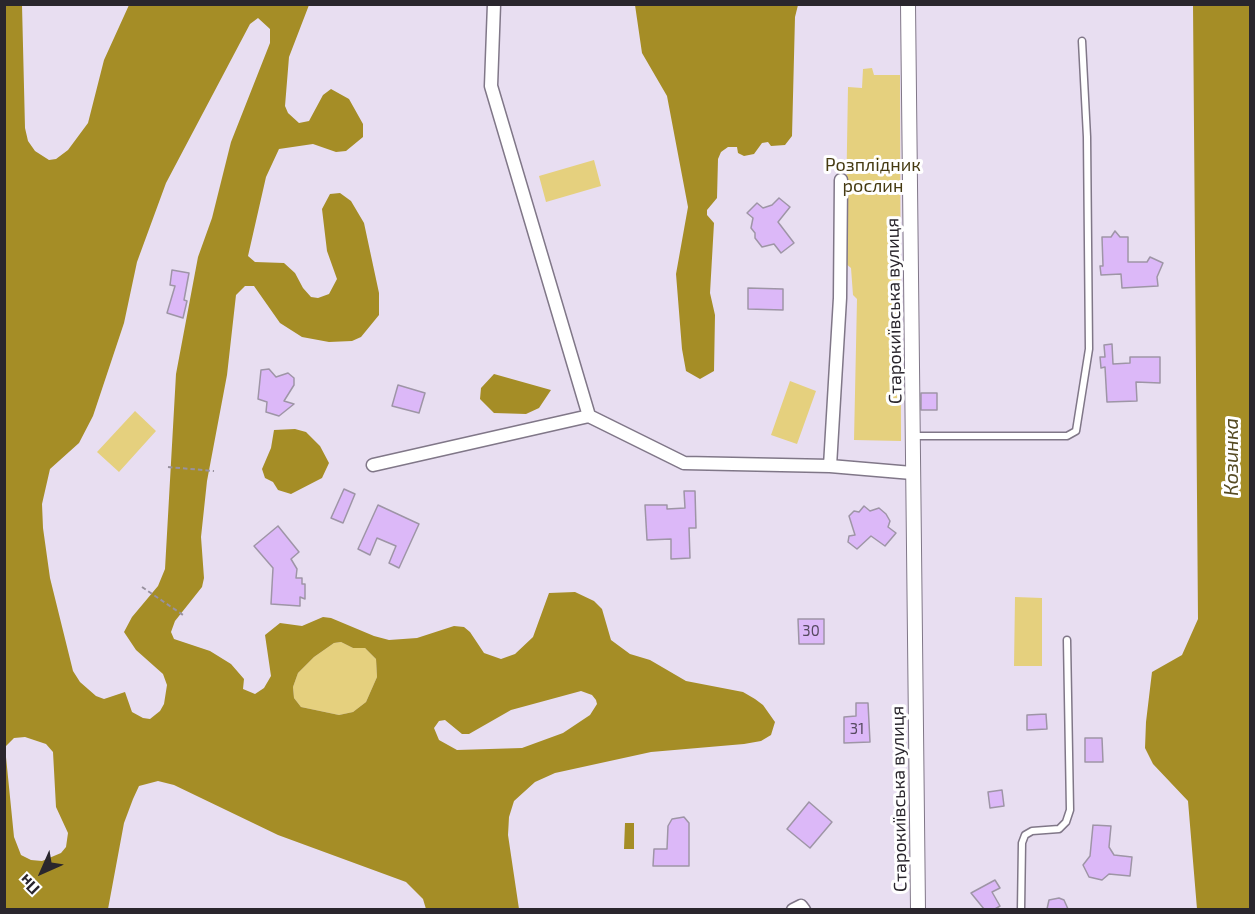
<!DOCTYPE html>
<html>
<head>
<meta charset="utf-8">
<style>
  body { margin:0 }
  #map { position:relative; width:1255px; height:914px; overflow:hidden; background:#e8def1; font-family:"Exo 2",sans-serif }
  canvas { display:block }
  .frame { position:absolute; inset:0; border:6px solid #2a262d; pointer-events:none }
  .north { position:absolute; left:12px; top:842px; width:60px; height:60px; -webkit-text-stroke:4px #fff; paint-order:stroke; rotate:225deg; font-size:16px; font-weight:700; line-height:24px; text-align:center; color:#2a262d }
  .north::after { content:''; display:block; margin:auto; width:21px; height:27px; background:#2a262d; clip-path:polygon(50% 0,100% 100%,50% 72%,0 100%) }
</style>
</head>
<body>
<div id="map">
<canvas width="1255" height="914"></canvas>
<div class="frame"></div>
<div class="north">Пн</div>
</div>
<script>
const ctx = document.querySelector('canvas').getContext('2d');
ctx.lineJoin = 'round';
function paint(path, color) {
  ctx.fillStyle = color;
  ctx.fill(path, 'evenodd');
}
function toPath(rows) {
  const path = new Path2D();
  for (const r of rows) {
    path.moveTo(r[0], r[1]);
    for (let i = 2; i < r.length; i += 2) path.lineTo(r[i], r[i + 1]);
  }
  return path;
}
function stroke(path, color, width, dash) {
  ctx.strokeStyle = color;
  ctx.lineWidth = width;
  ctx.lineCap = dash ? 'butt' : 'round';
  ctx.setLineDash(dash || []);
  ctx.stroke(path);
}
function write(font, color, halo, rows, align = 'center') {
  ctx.font = font + ' "Exo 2",sans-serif';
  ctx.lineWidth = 6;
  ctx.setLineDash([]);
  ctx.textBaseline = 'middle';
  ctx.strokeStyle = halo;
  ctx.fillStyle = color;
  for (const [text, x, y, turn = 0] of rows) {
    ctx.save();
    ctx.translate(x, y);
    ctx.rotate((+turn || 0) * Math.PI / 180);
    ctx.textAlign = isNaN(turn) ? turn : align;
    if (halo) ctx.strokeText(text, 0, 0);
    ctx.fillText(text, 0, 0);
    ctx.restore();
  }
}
paint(toPath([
  [872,68,874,75,900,75,901,441,854,440,857,299,853,295,851,268,845,263,848,87,862,88,863,69],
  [594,160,601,186,546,202,539,176],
  [790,381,816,391,797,444,771,435],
  [135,411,156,431,119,472,97,452],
  [1015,597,1042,598,1042,666,1014,666],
  [341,642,353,648,365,648,376,659,377,677,366,702,353,712,339,715,301,707,294,698,293,687,298,673,314,657,334,643]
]), '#e5d07e');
paint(toPath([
  [5,4,22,5,25,128,28,141,35,151,49,160,56,159,68,150,88,123,104,60,129,5,309,5,289,57,285,106,288,113,299,123,309,121,323,95,331,89,349,99,363,124,363,137,346,151,336,152,313,144,279,149,266,177,248,256,255,262,284,263,295,273,303,288,311,297,318,298,329,294,337,279,327,251,322,209,330,194,340,193,351,201,364,223,379,293,379,315,361,337,352,341,329,342,302,337,280,323,254,286,245,286,236,295,227,375,207,481,201,537,204,578,202,587,175,621,171,632,174,639,210,651,231,664,244,679,243,689,255,694,264,688,271,676,265,635,280,623,302,626,323,617,331,618,374,636,389,640,417,638,454,626,464,627,470,632,484,653,501,659,515,654,533,637,549,593,575,592,594,601,602,609,611,640,630,654,650,660,686,681,743,692,755,699,763,705,775,722,771,735,761,741,744,744,651,752,555,773,535,782,514,801,509,817,508,835,519,909,426,909,423,899,406,882,278,835,174,785,158,781,139,786,133,799,124,823,108,909,5,909],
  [258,18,270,29,270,43,231,142,212,218,198,257,176,374,165,569,158,586,132,617,124,632,136,650,163,674,167,685,164,704,160,711,150,719,143,718,132,712,125,692,104,699,96,696,80,682,73,671,50,578,43,528,42,504,50,469,79,443,93,416,124,323,137,262,166,183,250,24],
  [341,642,353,648,365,648,376,659,377,677,366,702,353,712,339,715,301,707,294,698,293,687,298,673,314,657,334,643],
  [581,691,592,695,596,700,597,704,590,715,563,733,522,748,457,750,439,740,434,728,439,721,445,720,462,734,469,734,511,710],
  [25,737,46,744,53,752,56,807,68,833,66,847,61,853,42,861,31,860,21,855,14,837,5,747,14,738],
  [635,5,798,5,795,17,792,136,785,145,771,146,768,142,762,143,754,154,744,156,738,153,737,147,728,147,721,152,718,159,717,198,707,210,707,215,714,223,710,293,715,315,714,371,700,379,686,371,682,349,676,274,688,207,667,96,642,53],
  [1193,5,1250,5,1250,909,1197,909,1188,801,1153,764,1145,748,1146,722,1152,672,1182,655,1198,619],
  [494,374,551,390,539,408,526,414,494,413,480,399,481,388],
  [295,429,306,432,320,446,329,463,322,478,291,494,278,490,273,482,265,478,262,469,271,448,274,430],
  [625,823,634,823,634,849,624,849]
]), '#a58d26');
const building = toPath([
  [779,198,790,207,778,222,794,243,781,253,774,244,762,247,755,238,755,233,751,228,753,218,747,213,757,203,763,208,772,205,779,198],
  [1115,231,1120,237,1128,237,1128,262,1147,262,1150,257,1163,263,1157,277,1158,286,1122,288,1121,274,1101,275,1100,266,1103,266,1102,237,1111,237,1115,231],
  [172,270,189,273,184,300,187,301,183,318,167,313,175,286,170,285,172,270],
  [748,288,783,289,783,310,748,309,748,288],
  [1112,344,1113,364,1130,363,1130,357,1160,357,1160,383,1136,382,1137,401,1107,402,1105,367,1101,368,1100,357,1105,357,1104,345,1112,344],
  [269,369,276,377,288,373,294,378,294,385,284,401,294,404,279,416,266,412,267,402,258,399,261,370,269,369],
  [398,385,425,393,419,413,392,406,398,385],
  [921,393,937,393,937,410,921,410,921,393],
  [344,489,355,494,343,523,331,518,344,489],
  [684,491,695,491,696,528,689,528,690,558,671,559,671,539,647,540,645,505,667,505,667,509,685,508,684,491],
  [378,505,419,524,399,568,389,563,396,546,377,538,370,555,358,549,378,505],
  [864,506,870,511,879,508,886,514,890,521,888,527,896,533,885,546,871,536,857,549,848,542,849,536,855,535,849,516,854,511,859,512,864,506],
  [278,526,299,552,291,559,297,569,296,578,302,578,302,584,305,584,305,599,300,597,300,606,271,604,273,568,254,546,278,526],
  [798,619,824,619,824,644,799,644,798,619],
  [856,703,868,703,870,742,844,743,844,717,856,716,856,703],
  [1046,714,1047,729,1027,730,1027,715,1046,714],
  [1085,738,1102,738,1103,762,1085,762,1085,738],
  [1002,790,1004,806,990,808,988,792,1002,790],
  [809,802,832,822,810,848,787,829,809,802],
  [684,817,689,823,689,866,653,866,654,849,667,849,668,826,672,819,684,817],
  [1093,825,1111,826,1109,847,1114,855,1132,857,1130,876,1109,874,1102,880,1089,877,1083,865,1090,856,1093,825],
  [995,880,1000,888,992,892,1000,906,995,909,984,909,971,893,995,880],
  [1059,898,1064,900,1068,909,1047,909,1049,900,1059,898]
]);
paint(building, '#dcb8f8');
stroke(building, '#9e95a6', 1.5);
const service = toPath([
  [914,436,1067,436,1076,431,1089,349,1087,137,1082,41],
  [1021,910,1022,843,1025,835,1032,831,1059,829,1066,822,1070,810,1067,640]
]);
const minor = toPath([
  [494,4,491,86,589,416],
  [373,465,589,416,684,463,830,466,912,473],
  [830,466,840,298,841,180],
  [793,910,801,906,804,910]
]);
const tertiary = toPath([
  [908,4,918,910]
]);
stroke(service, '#807788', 9);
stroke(minor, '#807788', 15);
stroke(tertiary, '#807788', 16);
stroke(toPath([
  [168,467,214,471],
  [142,587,183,615]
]), '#98919f', 2, [4.5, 3]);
stroke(service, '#fff', 6);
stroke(minor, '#fff', 12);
stroke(tertiary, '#fff', 14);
write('15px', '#564a60', null, [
  ["30",811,631],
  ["31",857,729]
]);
write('18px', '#453a11', '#fff', [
  ["Розплідник",873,165],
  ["рослин",873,186]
]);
write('18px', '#2a262d', '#fff', [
  ["Старокиївська вулиця",894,311,-91],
  ["Старокиївська вулиця",899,799,-91]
]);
write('italic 20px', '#564b23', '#fff', [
  ["Козинка",1231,457,-90]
]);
</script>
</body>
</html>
